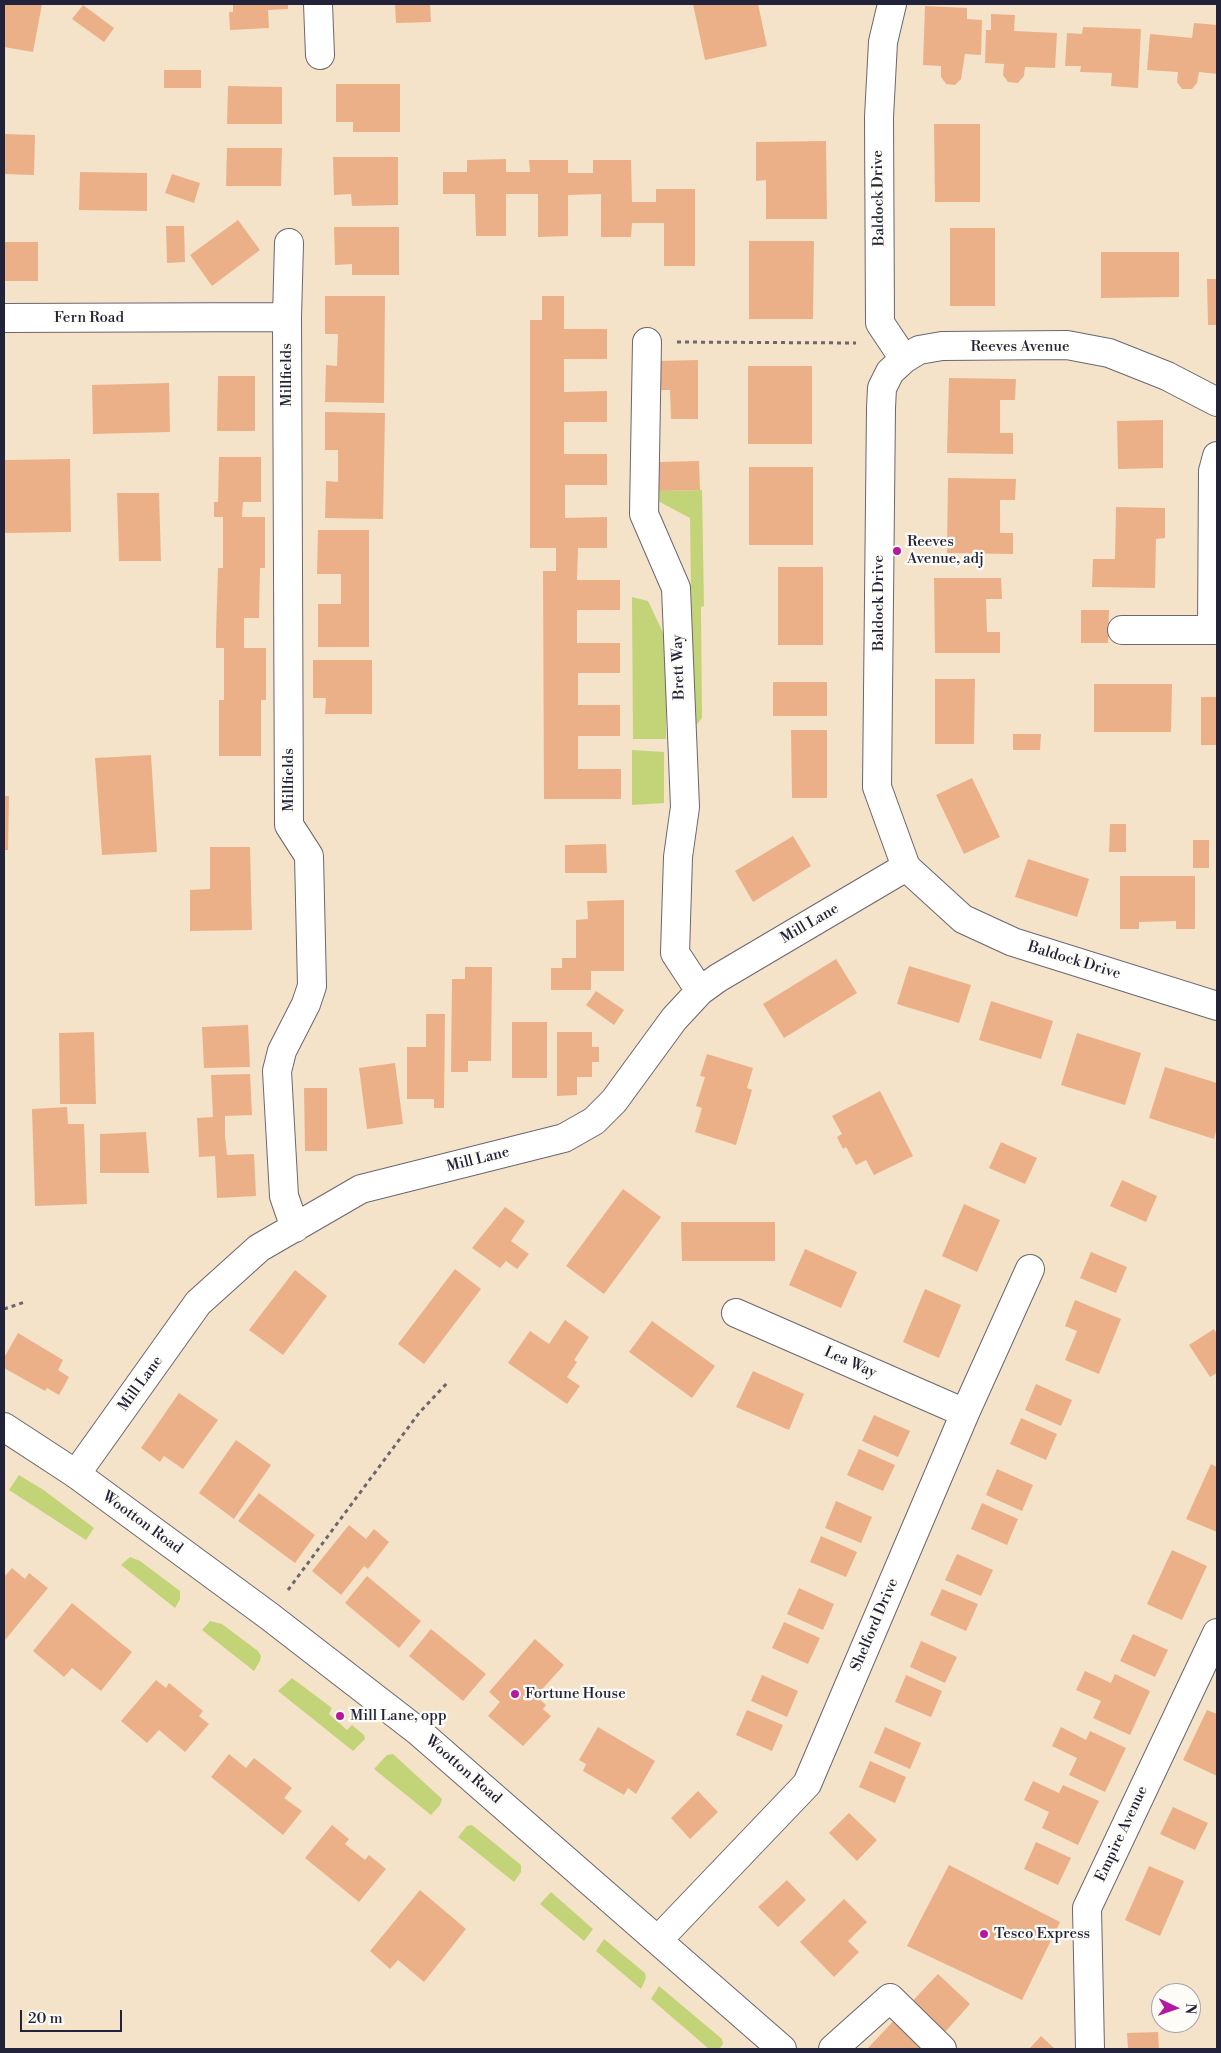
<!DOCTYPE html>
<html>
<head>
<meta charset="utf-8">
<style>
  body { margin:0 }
  #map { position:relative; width:1221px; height:2053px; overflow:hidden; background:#f4e3c9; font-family:"Libre Bodoni",serif }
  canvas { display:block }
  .frame { position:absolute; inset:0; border:5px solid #22223b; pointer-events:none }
  .north { position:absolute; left:1151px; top:1983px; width:50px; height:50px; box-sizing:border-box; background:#fdfcf7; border:1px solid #a5a5ac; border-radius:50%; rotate:93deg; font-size:14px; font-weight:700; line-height:20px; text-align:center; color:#22223b }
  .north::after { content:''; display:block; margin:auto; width:18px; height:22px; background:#b5179e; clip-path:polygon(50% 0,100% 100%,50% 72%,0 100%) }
  .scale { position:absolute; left:20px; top:2010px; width:102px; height:22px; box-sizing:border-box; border:2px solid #22223b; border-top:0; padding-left:6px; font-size:15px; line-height:18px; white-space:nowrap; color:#22223b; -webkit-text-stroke:4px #fdfcf7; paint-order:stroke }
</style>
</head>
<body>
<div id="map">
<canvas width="1221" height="2053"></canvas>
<div class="frame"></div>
<div class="north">N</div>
<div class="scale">20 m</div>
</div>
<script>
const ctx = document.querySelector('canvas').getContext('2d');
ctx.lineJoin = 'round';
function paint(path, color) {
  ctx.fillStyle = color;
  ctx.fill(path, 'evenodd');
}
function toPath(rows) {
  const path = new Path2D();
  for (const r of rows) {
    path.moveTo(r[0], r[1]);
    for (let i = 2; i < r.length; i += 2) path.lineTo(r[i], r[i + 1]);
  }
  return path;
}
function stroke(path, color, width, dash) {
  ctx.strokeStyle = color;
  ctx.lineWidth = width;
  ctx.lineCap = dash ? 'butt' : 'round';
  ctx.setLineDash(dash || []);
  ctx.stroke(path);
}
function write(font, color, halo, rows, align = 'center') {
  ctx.font = font + ' "Libre Bodoni",serif';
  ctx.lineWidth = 4.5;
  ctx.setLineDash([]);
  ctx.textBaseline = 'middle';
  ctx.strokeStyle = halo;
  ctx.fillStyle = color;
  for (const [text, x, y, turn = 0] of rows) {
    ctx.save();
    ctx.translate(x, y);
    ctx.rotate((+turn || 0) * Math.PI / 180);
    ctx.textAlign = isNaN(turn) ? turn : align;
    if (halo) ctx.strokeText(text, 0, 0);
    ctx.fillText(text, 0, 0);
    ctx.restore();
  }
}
paint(toPath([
  [702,490,704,606,701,607,702,718,693,729,690,518,658,501,658,491],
  [632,597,648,601,666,639,666,739,633,739],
  [632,750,664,752,664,803,632,805],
  [19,1475,45,1491,94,1528,86,1540,9,1490],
  [130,1557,140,1561,180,1591,180,1599,175,1608,121,1565],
  [210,1621,222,1624,258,1651,261,1656,260,1661,254,1671,202,1630],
  [292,1678,332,1708,329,1714,347,1730,352,1725,364,1735,365,1739,353,1751,278,1691],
  [393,1754,442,1799,440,1805,431,1815,374,1769,387,1755],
  [472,1825,521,1865,521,1872,514,1882,458,1837,467,1826],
  [551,1892,593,1929,584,1941,540,1904],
  [604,1939,645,1973,646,1978,641,1989,596,1951],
  [659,1986,722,2039,723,2044,719,2049,709,2049,651,1999]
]), '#c2d477');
paint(toPath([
  [4,4,42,4,33,52,4,47],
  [233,4,288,4,288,9,268,10,269,28,230,30,229,12,233,12],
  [395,4,430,4,431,22,396,23],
  [693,4,758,4,767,46,705,60],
  [83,5,114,28,104,42,72,19],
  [925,6,967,8,967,19,982,20,981,55,965,54,961,79,955,85,946,84,941,77,941,66,923,65],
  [991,14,1015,15,1014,31,1057,33,1055,68,1025,67,1024,76,1018,83,1008,82,1003,75,1004,64,985,63,986,30,991,30],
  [1194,23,1217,25,1217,74,1199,72,1197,83,1192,89,1182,89,1177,82,1178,72,1147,70,1150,34,1192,38],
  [1083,27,1141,29,1138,88,1111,86,1112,73,1080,72,1081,66,1065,66,1067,33,1082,34],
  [164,70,201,70,201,88,164,88],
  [336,84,400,84,400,132,353,132,353,122,336,122],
  [228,86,282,87,282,124,227,124],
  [934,124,980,124,980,202,935,202],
  [4,134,35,135,34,175,4,174],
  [826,141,827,219,766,219,766,180,756,181,756,142],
  [227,148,282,148,281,186,226,186],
  [333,157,398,157,398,205,352,206,351,194,334,195],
  [506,159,506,172,530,172,529,160,568,160,568,173,593,173,593,160,631,160,632,202,656,202,656,189,695,189,695,266,664,266,664,223,632,223,631,237,601,237,601,194,568,195,568,236,538,237,538,194,506,194,506,236,476,236,475,194,443,194,443,172,467,172,467,160],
  [80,172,147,173,147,211,79,210],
  [172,174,200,183,194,203,165,193],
  [238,220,260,250,212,286,190,255],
  [166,226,184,226,185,262,167,263],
  [334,227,399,227,399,275,352,275,352,264,335,265],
  [950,228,995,228,995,306,950,306],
  [749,241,814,241,813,319,749,319],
  [4,242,38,242,38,281,4,281],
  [1101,252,1179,252,1179,297,1101,298],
  [1207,279,1217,279,1217,325,1208,325],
  [325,296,385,296,384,403,325,402,326,365,337,366,338,334,325,334],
  [542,296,564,296,564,329,607,329,607,359,564,359,564,392,607,391,607,422,564,422,564,454,607,454,607,485,565,485,565,518,607,517,607,548,578,548,577,580,620,580,620,610,577,610,577,643,620,643,620,673,578,673,578,705,620,705,620,736,578,736,578,769,621,769,621,799,544,799,543,571,556,571,556,548,530,548,530,320,542,320],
  [698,360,698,419,671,419,670,390,656,390,656,361],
  [748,366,812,366,812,444,748,444],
  [218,376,255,376,255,431,217,431],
  [949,378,1016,379,1015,400,1000,400,1000,433,1013,433,1013,454,947,453],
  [169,383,170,432,93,434,92,385],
  [325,412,385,413,383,519,325,518,326,481,338,482,338,450,325,450],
  [1163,420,1163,468,1118,469,1117,421],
  [219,457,261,457,261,502,243,502,242,517,265,517,265,568,260,568,259,618,244,618,244,648,266,648,266,700,261,700,261,756,219,756,219,700,224,700,224,648,216,648,216,633,218,568,223,568,223,517,214,517,214,502,218,502],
  [70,459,71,532,4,533,4,460],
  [699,461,700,490,658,491,658,462],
  [749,467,813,467,813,545,749,545],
  [948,478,1016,479,1015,500,1000,500,1000,533,1013,533,1013,554,947,553],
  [117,493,159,493,161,561,119,561],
  [1116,507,1165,508,1165,538,1156,539,1155,588,1092,587,1093,559,1115,559],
  [318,530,369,530,369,647,318,647,318,604,341,604,341,574,317,574],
  [778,567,823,567,823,645,778,645],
  [934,578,1001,578,1002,599,986,599,987,632,1000,632,1000,653,935,653],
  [1081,610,1109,610,1108,643,1081,643],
  [313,660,372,660,372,714,325,714,326,698,313,698],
  [935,679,975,679,974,744,935,744],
  [773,682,827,682,827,716,773,716],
  [1094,684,1172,684,1171,732,1094,732],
  [1201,697,1217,697,1217,745,1201,745],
  [791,730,827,730,827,798,792,798],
  [1013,734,1041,734,1040,750,1013,750],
  [151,755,157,852,102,855,95,758],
  [972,778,1000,837,964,854,936,795],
  [4,796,9,796,8,850,4,850],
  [1110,824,1126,824,1126,852,1109,852],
  [793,836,811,866,753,902,735,871],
  [1193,840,1209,840,1209,868,1193,868],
  [606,844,607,873,565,873,565,845],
  [210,847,250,847,252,930,190,931,190,890,210,889],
  [1028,859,1089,879,1077,917,1015,897],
  [1120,876,1195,876,1195,929,1176,929,1176,921,1139,922,1139,929,1120,929],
  [624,900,624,971,591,971,591,990,551,990,551,968,562,968,562,958,576,958,576,920,588,919,587,901],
  [836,959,857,993,784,1038,763,1004],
  [909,966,971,985,959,1023,897,1004],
  [465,967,492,967,491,1061,468,1061,468,1072,451,1072,452,979,465,979],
  [596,991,624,1010,614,1025,586,1005],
  [991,1001,1053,1021,1041,1059,979,1040],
  [426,1014,445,1014,444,1108,434,1108,434,1099,407,1099,407,1047,426,1047],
  [512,1022,547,1022,547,1078,512,1078],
  [248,1025,250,1067,204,1068,202,1027],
  [94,1032,96,1104,60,1104,59,1033],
  [557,1032,592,1032,592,1047,599,1047,599,1062,592,1062,592,1077,577,1077,577,1095,557,1096],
  [1077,1033,1141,1053,1125,1105,1061,1085],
  [707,1054,753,1068,747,1088,752,1090,736,1145,695,1132,702,1108,696,1106,705,1077,700,1076],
  [395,1063,403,1124,367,1129,359,1068],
  [1165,1067,1217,1083,1217,1127,1214,1139,1149,1118],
  [250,1074,252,1115,225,1116,225,1136,227,1155,254,1154,256,1196,217,1198,215,1156,199,1157,197,1118,213,1117,211,1075],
  [304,1088,327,1088,327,1151,305,1151],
  [880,1091,913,1156,874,1175,866,1160,856,1165,846,1147,843,1149,837,1137,842,1134,832,1116],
  [67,1107,68,1124,84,1124,87,1204,35,1206,32,1109],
  [146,1132,149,1173,100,1173,100,1134],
  [1001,1142,1037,1158,1025,1184,989,1168],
  [1122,1180,1157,1196,1146,1222,1110,1206],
  [623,1189,661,1217,604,1294,566,1266],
  [964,1204,1000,1220,977,1272,942,1256],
  [505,1207,525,1221,511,1241,529,1254,517,1269,506,1261,500,1268,472,1248],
  [681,1222,775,1222,775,1261,682,1261],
  [805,1249,857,1272,841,1308,789,1285],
  [1091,1252,1127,1267,1116,1293,1080,1278],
  [455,1269,481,1289,424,1364,398,1344],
  [295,1270,327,1296,283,1355,249,1330],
  [925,1289,961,1305,939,1358,903,1342],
  [1075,1300,1121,1319,1099,1374,1065,1360,1077,1331,1065,1326],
  [565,1320,589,1337,574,1360,577,1362,567,1377,580,1386,567,1404,508,1363,530,1331,549,1344],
  [652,1321,715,1366,692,1398,629,1352],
  [1214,1329,1217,1335,1217,1373,1210,1377,1189,1345],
  [18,1333,63,1360,58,1370,69,1377,59,1395,47,1388,45,1391,4,1368,4,1358],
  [753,1371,804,1394,789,1430,736,1407],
  [1036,1384,1072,1400,1061,1426,1025,1410],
  [179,1393,218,1420,183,1469,164,1456,160,1462,141,1448],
  [874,1415,910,1431,898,1457,862,1441],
  [1021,1418,1057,1434,1046,1460,1010,1444],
  [236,1440,271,1465,234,1519,199,1493],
  [859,1449,895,1465,883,1491,847,1475],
  [1211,1464,1217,1467,1217,1532,1186,1519],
  [997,1469,1033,1485,1022,1511,986,1495],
  [259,1493,315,1535,295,1563,238,1521],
  [836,1501,872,1517,861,1543,825,1528],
  [982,1503,1018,1519,1007,1545,971,1529],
  [349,1525,366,1539,374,1529,389,1542,368,1569,364,1566,341,1595,312,1571],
  [821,1536,857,1552,846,1577,810,1562],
  [1172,1550,1207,1566,1182,1620,1147,1604],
  [957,1554,993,1570,981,1596,945,1580],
  [12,1568,25,1579,29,1573,48,1588,5,1640,4,1577],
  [367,1576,421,1621,399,1648,345,1603],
  [799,1588,834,1604,823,1630,787,1614],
  [942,1589,978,1604,966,1631,930,1615],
  [72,1603,132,1652,101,1691,72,1668,64,1677,33,1651],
  [784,1622,820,1638,808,1664,772,1648],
  [431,1629,486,1674,463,1701,409,1656],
  [1133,1634,1168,1650,1155,1677,1120,1661],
  [535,1639,564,1665,536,1696,546,1705,543,1709,551,1716,523,1746,488,1716,500,1702,489,1692],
  [921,1641,957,1657,945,1683,910,1667],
  [1085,1671,1111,1683,1115,1674,1150,1691,1130,1735,1093,1718,1101,1701,1076,1690],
  [762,1675,798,1691,787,1717,751,1701],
  [906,1675,942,1691,931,1717,895,1702],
  [156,1680,166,1688,169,1683,203,1711,199,1716,209,1724,185,1752,159,1730,147,1743,121,1721],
  [747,1710,783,1725,772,1751,736,1735],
  [1207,1710,1217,1714,1217,1776,1183,1760],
  [598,1727,655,1761,636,1794,628,1788,624,1795,583,1771,586,1764,579,1760],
  [885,1727,921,1743,910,1769,874,1753],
  [1061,1727,1086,1740,1090,1731,1126,1748,1105,1792,1069,1775,1077,1758,1052,1746],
  [229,1754,246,1768,254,1758,292,1788,284,1798,302,1811,283,1835,211,1777],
  [870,1761,906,1777,895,1803,859,1787],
  [1033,1781,1059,1793,1063,1785,1099,1801,1078,1845,1042,1828,1049,1812,1024,1800],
  [698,1791,718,1812,690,1839,671,1818],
  [1173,1807,1208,1823,1195,1850,1160,1834],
  [849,1813,877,1840,857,1861,829,1833],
  [332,1825,349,1839,345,1844,365,1860,369,1855,386,1869,359,1902,305,1858],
  [1036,1842,1071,1858,1058,1885,1024,1869],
  [949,1865,1060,1922,1022,2000,907,1946],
  [1149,1866,1184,1881,1160,1936,1125,1920],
  [787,1880,806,1900,778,1927,758,1907],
  [420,1890,466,1929,424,1982,398,1960,390,1969,370,1951],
  [844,1899,867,1922,848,1941,859,1952,834,1977,800,1942],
  [938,1974,970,2004,930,2049,867,2049],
  [1158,2032,1159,2049,1128,2049,1127,2033],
  [1041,2036,1055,2049,1029,2049]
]), '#ecb088');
const minor = toPath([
  [318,4,320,55],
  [892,4,883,42,879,117,880,323,904,359,890,372,882,388,881,408,877,787,906,867,963,919,1013,942,1217,1006],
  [289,243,287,317,289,825,309,856,312,986,306,1004,282,1051,277,1071,284,1196,295,1228],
  [4,318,287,317],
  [647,342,644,514,676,588,685,807,678,857,675,953,700,991],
  [904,359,919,350,942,346,1067,345,1109,353,1167,376,1217,402],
  [1122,630,1217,630],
  [1212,630,1213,471,1217,456],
  [736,1313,965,1413],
  [76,1474,198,1303,259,1248,361,1189,564,1138,594,1121,614,1101,674,1019,700,991,718,978,906,867],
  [658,1940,807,1784,965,1413,1030,1269],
  [833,2049,890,1998,942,2049],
  [1090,2049,1087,1908,1217,1633]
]);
const major = toPath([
  [4,1427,76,1474,269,1616,419,1732,782,2049]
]);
stroke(minor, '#6c666d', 30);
stroke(major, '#6c666d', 30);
stroke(toPath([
  [677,342,856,343],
  [4,1309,25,1302],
  [288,1590,419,1413,449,1381]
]), '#6c666d', 3, [4, 4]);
stroke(minor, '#fff', 28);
stroke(major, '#fff', 28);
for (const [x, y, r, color] of [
  [897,551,5,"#b5179e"],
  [515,1694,5,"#b5179e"],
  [340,1716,5,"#b5179e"],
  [984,1934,5,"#b5179e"]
]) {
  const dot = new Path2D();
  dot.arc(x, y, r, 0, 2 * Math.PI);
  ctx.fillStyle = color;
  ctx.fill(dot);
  stroke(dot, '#fdfcf7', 2);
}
write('15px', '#22223b', '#fdfcf7', [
  ["Baldock Drive",879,198,-91],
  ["Fern Road",89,318],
  ["Reeves Avenue",1020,347],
  ["Millfields",287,375,-90],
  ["Baldock Drive",879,603,-90],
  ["Brett Way",679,667,-92],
  ["Millfields",289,780,-90],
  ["Mill Lane",810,924,-30],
  ["Baldock Drive",1074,961,17],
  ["Mill Lane",478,1160,-14],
  ["Lea Way",850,1363,24],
  ["Mill Lane",141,1384,-54],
  ["Wootton Road",142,1523,36],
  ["Shelford Drive",875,1625,-67],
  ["Wootton Road",463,1770,41],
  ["Empire Avenue",1122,1834,-65]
]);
write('15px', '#22223b', '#fdfcf7', [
  ["Reeves",907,542],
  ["Avenue, adj",907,559],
  ["Fortune House",525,1694],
  ["Mill Lane, opp",350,1716],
  ["Tesco Express",994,1934]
], 'left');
</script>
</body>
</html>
